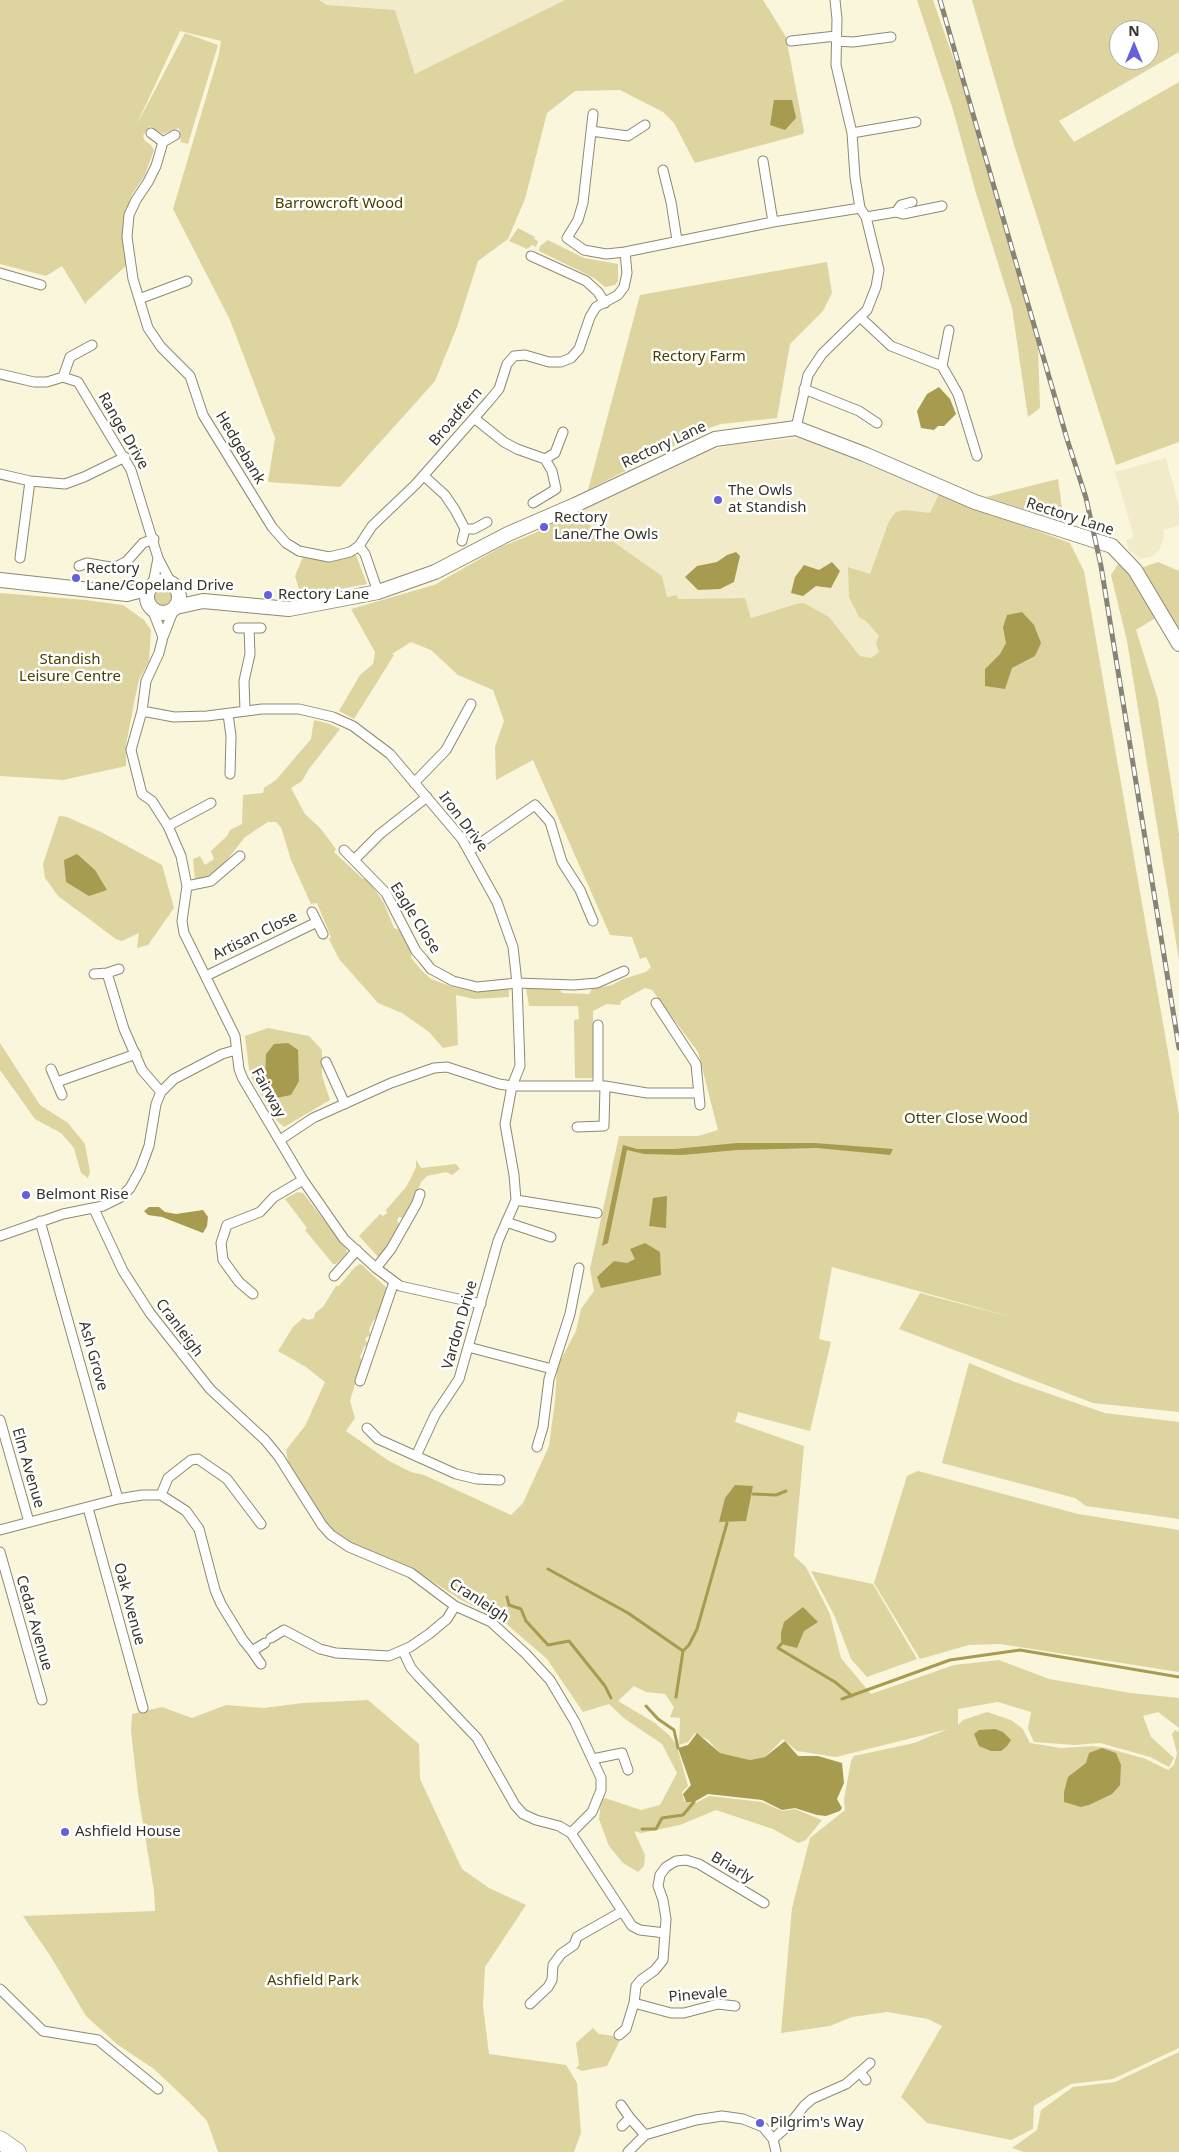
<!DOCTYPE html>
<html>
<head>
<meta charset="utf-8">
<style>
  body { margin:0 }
  #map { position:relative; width:1179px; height:2152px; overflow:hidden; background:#faf6dc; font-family:"Noto Sans",sans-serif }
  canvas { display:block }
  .north { position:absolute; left:1109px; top:20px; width:50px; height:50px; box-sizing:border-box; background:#fff; border:1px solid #aeaeaa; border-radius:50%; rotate:0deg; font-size:14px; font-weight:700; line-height:20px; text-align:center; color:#35342a }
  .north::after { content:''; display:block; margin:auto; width:18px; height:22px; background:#6461da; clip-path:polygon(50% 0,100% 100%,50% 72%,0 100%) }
</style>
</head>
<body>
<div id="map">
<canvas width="1179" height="2152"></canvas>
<div class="north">N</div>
</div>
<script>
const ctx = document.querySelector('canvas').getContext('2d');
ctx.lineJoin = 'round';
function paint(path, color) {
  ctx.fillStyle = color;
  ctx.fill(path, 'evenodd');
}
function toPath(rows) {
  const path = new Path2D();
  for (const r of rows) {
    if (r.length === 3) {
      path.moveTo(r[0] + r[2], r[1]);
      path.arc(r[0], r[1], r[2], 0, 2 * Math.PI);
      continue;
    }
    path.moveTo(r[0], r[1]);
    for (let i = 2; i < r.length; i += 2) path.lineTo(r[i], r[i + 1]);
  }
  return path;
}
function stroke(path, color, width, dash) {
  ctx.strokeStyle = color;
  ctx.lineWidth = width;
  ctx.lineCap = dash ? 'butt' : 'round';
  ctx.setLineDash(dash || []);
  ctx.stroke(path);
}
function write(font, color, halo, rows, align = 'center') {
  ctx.font = font + ' "Noto Sans",sans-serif';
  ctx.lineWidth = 5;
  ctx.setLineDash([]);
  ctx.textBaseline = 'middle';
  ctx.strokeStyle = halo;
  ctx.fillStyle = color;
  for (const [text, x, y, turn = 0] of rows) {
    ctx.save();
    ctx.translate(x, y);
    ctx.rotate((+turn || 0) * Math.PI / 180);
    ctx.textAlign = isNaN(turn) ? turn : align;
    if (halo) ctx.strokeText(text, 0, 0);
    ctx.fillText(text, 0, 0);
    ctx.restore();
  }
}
paint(toPath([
  [319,0,565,0,415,74,395,10,327,5],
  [797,438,803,438,939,494,930,513,896,512,889,521,870,575,850,567,859,617,866,620,879,636,879,652,871,658,860,656,849,642,804,603,796,604,751,618,745,598,678,599,677,595,667,597,572,513,708,451,729,445],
  [1166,458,1179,507,1179,526,1163,530,1164,538,1159,550,1153,556,1140,559,1128,549,1126,540,1134,537,1115,472]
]), '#f1ebca');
paint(toPath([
  [0,0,319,0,327,5,395,10,415,74,565,0,763,0,786,37,804,131,803,134,695,163,674,123,663,112,620,90,575,91,547,113,525,199,508,239,478,261,457,327,435,381,340,487,268,482,275,438,230,320,173,209,219,54,221,41,180,31,136,126,185,33,218,45,188,144,181,142,179,128,163,134,150,126,143,136,145,141,151,145,154,150,144,177,132,194,123,221,123,248,127,265,86,302,86,305,62,266,46,276,0,264],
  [917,0,933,0,986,152,1038,347,1040,408,1028,417,1012,308,976,193,953,110],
  [972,0,1179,0,1179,52,1059,121,1074,142,1179,82,1179,442,1116,465,1015,148],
  [1119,30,1149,30,1149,60,1119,60],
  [518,228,535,237,534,239,538,241,536,247,532,245,527,249,509,241],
  [548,240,584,258,618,264,618,281,615,285,605,287,594,278,539,251,540,246],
  [827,262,832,293,823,311,790,344,777,418,721,424,709,428,588,490,640,295],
  [1058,479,1064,522,986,497],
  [939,494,1070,543,1084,571,1179,1115,1179,1412,1093,1403,899,1329,920,1293,1019,1319,832,1267,819,1339,831,1342,810,1431,738,1412,735,1422,804,1446,794,1556,806,1567,830,1614,841,1658,871,1694,954,1665,999,1660,1049,1679,1131,1693,1179,1698,1179,1728,1158,1712,1143,1716,1151,1737,1174,1758,1169,1767,1150,1757,1100,1743,1075,1745,1034,1742,1028,1729,1031,1712,998,1702,958,1709,958,1725,963,1720,987,1712,1011,1720,1023,1729,1030,1743,1061,1748,1092,1746,1107,1748,1146,1759,1168,1770,1174,1765,1177,1753,1172,1734,1175,1730,1179,1732,1179,2048,1113,2079,1071,2084,1034,2106,1033,2129,1011,2140,927,2123,901,2097,942,2026,928,2019,887,2012,852,2017,830,2026,781,2033,792,1908,810,1838,845,1810,844,1800,851,1761,854,1756,914,1743,948,1729,836,1757,797,1751,783,1739,765,1757,750,1760,720,1753,708,1740,695,1733,688,1742,679,1745,680,1718,670,1717,674,1707,665,1694,646,1692,634,1686,618,1701,655,1723,670,1736,677,1746,688,1786,682,1792,684,1801,696,1803,709,1796,762,1802,782,1811,795,1809,822,1820,806,1840,798,1843,773,1829,716,1810,680,1825,641,1833,634,1831,645,1855,644,1866,638,1872,623,1863,609,1846,599,1819,601,1800,605,1798,641,1810,660,1805,677,1773,662,1744,625,1719,609,1704,583,1712,547,1659,503,1621,461,1600,412,1568,346,1541,332,1529,308,1499,289,1467,286,1450,305,1426,325,1382,306,1367,278,1351,293,1327,303,1318,309,1320,314,1318,315,1313,323,1307,336,1286,339,1286,355,1267,360,1264,362,1265,388,1289,379,1315,373,1321,369,1330,371,1336,366,1337,365,1340,368,1344,364,1347,360,1357,362,1361,350,1401,355,1418,346,1431,389,1461,411,1472,424,1475,511,1515,523,1503,549,1446,555,1401,557,1367,576,1331,581,1309,594,1291,590,1269,619,1136,698,1136,718,1130,698,1052,652,990,645,988,621,1001,620,1005,607,1004,593,1011,593,1078,575,1078,574,1020,579,1019,578,1006,529,1006,526,988,559,989,562,993,589,994,592,989,612,985,623,979,646,972,651,967,646,957,640,959,632,937,610,935,533,760,496,780,495,747,504,721,493,690,458,675,431,650,411,642,392,654,394,655,354,719,339,711,360,675,373,664,374,659,375,652,351,609,434,585,501,547,535,533,572,513,662,576,667,597,677,595,678,599,745,598,751,618,796,604,804,603,829,617,860,656,871,658,879,652,876,643,879,636,866,621,859,617,849,597,848,567,870,574,889,521,896,512,905,510,930,513],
  [356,555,367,584,301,596,295,576,303,557,328,561],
  [1120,561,1157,617,1136,630,1158,700,1179,834,1179,960,1127,641,1111,575],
  [1158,562,1179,571,1179,635,1135,570],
  [163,597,9],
  [0,593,85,600,123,605,144,620,151,630,149,661,139,680,135,698,126,745,126,766,63,780,0,776],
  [314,720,330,724,340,729,309,769,302,781,291,788,305,814,321,829,336,849,334,852,363,879,366,877,384,903,394,928,399,930,412,953,411,958,422,971,431,979,456,988,476,992,509,989,509,997,474,999,456,995,458,1045,443,1048,429,1032,402,1013,378,1003,339,959,329,939,331,937,317,903,311,904,291,860,281,827,276,822,268,822,245,837,227,860,208,879,195,880,193,859,200,856,205,865,214,859,211,851,227,836,230,830,242,824,243,795,263,793,264,788,276,780,311,739],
  [59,816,67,817,101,832,162,865,174,908,148,945,137,948,139,933,122,941,116,939,58,896,45,878,43,864],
  [268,1028,309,1036,322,1050,322,1076,330,1100,284,1127,276,1120,253,1081,249,1069,245,1036],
  [0,1043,40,1105,68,1123,85,1144,90,1172,88,1178,81,1173,74,1148,61,1133,35,1119,0,1070],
  [416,1160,421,1168,456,1164,460,1169,452,1175,446,1172,427,1176,421,1182,413,1203,404,1218,399,1217,397,1220,399,1224,388,1247,379,1258,359,1236,380,1214,383,1216,387,1213,386,1210,406,1187,411,1178,416,1167],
  [298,1192,303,1193,347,1250,346,1254,336,1264,333,1264,305,1230,307,1228,285,1199],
  [969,1363,1015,1382,1105,1413,1179,1422,1179,1519,1086,1506,1075,1498,942,1463],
  [918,1471,1078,1514,1179,1530,1179,1672,1000,1644,969,1645,920,1659,874,1583,907,1476],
  [811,1571,873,1584,917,1659,867,1677,851,1659,835,1617],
  [368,1700,419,1744,420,1779,462,1869,489,1888,526,1905,485,1967,483,2006,489,2054,566,2065,577,2083,581,2133,574,2152,218,2152,207,2121,189,2102,154,2069,118,2045,86,2016,51,1957,23,1916,155,1911,154,1891,138,1793,131,1731,132,1714,162,1707,192,1718,226,1705,264,1708,303,1703],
  [593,2028,599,2034,614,2036,620,2040,607,2066,582,2071,576,2068,579,2065,576,2043],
  [1179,2052,1179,2152,1024,2152,1012,2148,1037,2130,1041,2110,1073,2087,1115,2082]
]), '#ddd49f');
paint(toPath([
  [774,100,792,100,796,118,785,130,770,125],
  [939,387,950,399,956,414,944,426,938,426,934,430,921,428,917,411,927,394],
  [736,552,740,556,734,582,720,589,698,590,685,577,697,566,717,562,727,555],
  [832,562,840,571,831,588,816,586,803,596,791,593,795,577,804,565,819,570],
  [1022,612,1034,625,1041,643,1035,656,1012,668,1005,689,985,686,985,669,1000,654,1006,643,1003,627,1007,615],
  [77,854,95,870,107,890,89,896,66,882,64,860],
  [288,1043,298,1050,299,1081,291,1095,276,1098,265,1079,266,1054,274,1044],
  [737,1143,815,1143,893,1149,890,1155,817,1148,737,1150,682,1155,644,1154,627,1150,608,1243,602,1246,623,1145,637,1149,675,1149],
  [667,1196,666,1228,649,1226,653,1198],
  [149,1207,159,1207,165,1212,176,1214,203,1210,208,1217,207,1226,203,1233,162,1217,148,1215,144,1211],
  [645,1243,660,1252,661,1275,601,1288,597,1277,614,1261,627,1263,635,1259,630,1249],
  [735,1485,753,1486,746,1521,719,1522,725,1498],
  [803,1607,818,1622,804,1631,797,1648,781,1644,781,1633,784,1622],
  [995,1729,1003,1732,1011,1740,1007,1746,1001,1751,991,1751,979,1746,974,1734,979,1730],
  [697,1733,720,1753,750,1760,765,1757,785,1741,798,1756,818,1756,842,1763,844,1783,837,1799,842,1808,840,1811,826,1816,817,1815,795,1808,782,1810,762,1800,708,1794,694,1802,686,1802,683,1794,691,1785,678,1748,688,1745],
  [1102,1748,1116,1753,1121,1765,1120,1785,1112,1794,1089,1805,1081,1807,1064,1802,1064,1792,1068,1777,1086,1763,1089,1753]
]), '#a79b4f');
stroke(toPath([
  [753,1494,776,1495,786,1491],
  [548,1569,628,1613,683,1651,676,1697],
  [507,1597,509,1605,521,1609,526,1621,548,1645,569,1641,605,1686,611,1698],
  [781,1644,778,1648,835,1682,852,1696],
  [683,1651,689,1645,697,1629,727,1523],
  [842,1699,950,1660,1020,1650,1179,1677],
  [646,1706,658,1719,674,1730,678,1748],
  [642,1829,656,1829,662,1818,683,1815,694,1802]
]), '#a79b4f', 3);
const street = toPath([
  [791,41,836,36],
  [836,41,853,42,891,37],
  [591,131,628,136,645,125],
  [151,133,163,142,175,135],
  [852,133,916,122],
  [163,142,156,166,148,182,136,200,129,215,127,237,133,279,148,328,161,347,190,376,203,415,272,527,286,543,299,551,329,557,350,552,359,546],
  [763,161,773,222],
  [663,170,671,202,677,240],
  [912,202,901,205,896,212,903,214,942,206],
  [866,217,896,212],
  [625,252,773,222,860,208],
  [531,256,586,281,598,292,605,303],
  [0,273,41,285],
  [139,299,187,281],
  [860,317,891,346,942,366,958,394,977,456],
  [942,366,949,330],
  [0,374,34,382,47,382,63,377,78,382,131,470,158,558],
  [63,377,70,357,92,345],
  [804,389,859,411,877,423],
  [474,418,504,442,517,449,545,459,555,453,563,432],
  [796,428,808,375,822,354,867,310,876,287,879,270,866,217,860,208,855,177,852,133,836,65,837,19,835,0],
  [0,474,30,481,65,484,84,477,125,457],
  [424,476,445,495,455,510,465,529,462,541],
  [533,503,556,489,552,471,545,459],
  [465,529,474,529,487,522],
  [20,558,30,481],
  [79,566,87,563,110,567,118,566,127,561,143,543,154,539],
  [153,584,158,558,171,583],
  [378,592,365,554,359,546,372,526,416,484,489,401,499,389,507,364,514,356,525,355,549,362,561,362,571,358,579,349,590,317,596,307,618,295,624,287,627,273,625,252,606,254,584,250,567,238,578,220,583,203,593,114],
  [152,609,163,637],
  [174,609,163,637,159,653,146,681,142,711,131,750,142,794,152,801,168,826,181,856,187,886,182,921,184,933,235,1036,239,1069,243,1079,303,1180,344,1239,376,1268,400,1286,481,1304],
  [238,628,261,628],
  [142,711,174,717,207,716,262,709,299,709,333,717,353,726,390,754,462,839,497,902,513,947,517,983,520,1066,512,1086,505,1124,514,1175,516,1200,498,1241,459,1379,435,1415,416,1456],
  [245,711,244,681,250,654,249,628],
  [228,714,231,736,230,774],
  [414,783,446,750,471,704],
  [168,826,211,803],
  [344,850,386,893,416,951,423,959,431,969,453,981,477,987,517,983,574,985,597,983,624,971],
  [469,851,535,805,550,822,562,862,580,890,593,921],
  [354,860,380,834,427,797],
  [187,886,211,881,240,856],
  [312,912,323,934],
  [107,973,124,1029,142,1070,161,1092],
  [94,974,107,973,119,969],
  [206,976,317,922],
  [656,1003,696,1064,700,1105],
  [326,1062,345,1104],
  [51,1069,62,1095],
  [57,1082,136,1054],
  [598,1086,598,1025],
  [577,1127,604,1126,605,1086],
  [280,1140,313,1118,391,1083,434,1068,447,1067,499,1084,512,1086,605,1086,647,1093,699,1093],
  [516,1200,597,1213],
  [94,1209,123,1271,150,1313,210,1389,265,1440,279,1457,322,1525,331,1535,349,1547,411,1573,455,1606,491,1622,526,1654,550,1680,575,1722,601,1778,601,1790,592,1812,571,1833,559,1826,536,1820,523,1814,515,1805,477,1738,418,1676,411,1668,403,1651],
  [40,1221,118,1499],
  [506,1222,551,1237],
  [0,1236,63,1214,103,1206,121,1197,130,1188,140,1170,149,1146,156,1104,161,1092,174,1079,222,1054,236,1050],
  [376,1268,391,1249,417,1203,420,1194],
  [334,1276,357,1250],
  [253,1294,239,1282,223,1260,221,1243,227,1225,260,1212,274,1197,303,1180],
  [468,1347,552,1369],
  [360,1381,394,1282],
  [0,1420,29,1522],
  [367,1428,378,1439,456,1474,477,1479,500,1480],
  [537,1447,543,1427,549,1379,570,1314,579,1268],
  [161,1495,168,1478,191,1460,198,1459,227,1479,261,1524],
  [88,1508,143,1708],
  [0,1530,118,1499,142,1495,161,1495,186,1511,199,1529,215,1590,221,1604,243,1640,252,1651,265,1643],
  [0,1552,42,1700],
  [271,1638,284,1630,320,1649,336,1653,389,1656,410,1647,429,1634,447,1619,455,1606],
  [252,1651,261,1664],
  [593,1759,622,1753,628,1770],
  [571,1833,632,1926,640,1930,665,1933],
  [0,1989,43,2031,98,2040,158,2089],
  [634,2003,671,2013,684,2013,718,2004,735,2006],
  [530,2004,548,1987,552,1980,553,1965,561,1954,574,1945,577,1937,621,1912],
  [619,2035,626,2029,634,2003,636,1986,641,1980,655,1970,663,1960,666,1919,663,1900,658,1886,660,1875,666,1867,676,1861,686,1860,699,1864,764,1903],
  [866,2080,860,2072,870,2063],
  [621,2105,630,2118,622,2126],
  [630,2118,645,2135],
  [773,2139,789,2125,804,2106,812,2099,846,2084,860,2072],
  [628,2152,645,2135,696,2120,722,2116,743,2119,763,2127,773,2139,776,2152]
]);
const secondary = toPath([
  [0,580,127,594,150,588],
  [163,597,16],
  [176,607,203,601,289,609,378,592,435,572,508,534,575,505,715,439,796,428,864,454,975,502,1112,546,1135,570,1179,644]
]);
const highway = toPath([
  [0,2140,17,2152]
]);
stroke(street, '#8d8a72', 11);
stroke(secondary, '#8d8a72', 16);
stroke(highway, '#8d8a72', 19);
stroke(street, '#fff', 9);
stroke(secondary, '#fff', 14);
stroke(highway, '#fff', 18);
const rail = toPath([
  [940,0,1067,439,1086,498,1101,566,1179,1048]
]);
stroke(rail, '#878474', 5);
stroke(rail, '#fff', 3, [9]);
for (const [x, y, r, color] of [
  [718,500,5,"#6461da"],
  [544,527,5,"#6461da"],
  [76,578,5,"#6461da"],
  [268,595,5,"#6461da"],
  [26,1195,5,"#6461da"],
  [65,1832,5,"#6461da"],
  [760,2123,5,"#6461da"]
]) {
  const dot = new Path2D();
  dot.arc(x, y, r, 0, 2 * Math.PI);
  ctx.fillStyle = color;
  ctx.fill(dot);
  stroke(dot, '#fff', 2);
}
write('15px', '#483f00', '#fff', [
  ["Barrowcroft Wood",339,204],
  ["Rectory Farm",699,357],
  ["Standish",70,660],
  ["Leisure Centre",70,677],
  ["Otter Close Wood",966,1119],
  ["Ashfield Park",313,1981]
]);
write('15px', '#35342a', '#fff', [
  ["Broadfern",456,417,-49],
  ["Range Drive",123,431,60],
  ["Rectory Lane",664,445,-25],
  ["Hedgebank",240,448,59],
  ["Rectory Lane",1070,517,18],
  ["Iron Drive",463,822,53],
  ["Eagle Close",415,918,58],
  ["Artisan Close",255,936,-26],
  ["Fairway",268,1093,61],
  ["Vardon Drive",460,1325,-74],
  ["Cranleigh",179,1328,53],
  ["Ash Grove",93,1356,74],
  ["Elm Avenue",28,1468,74],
  ["Cranleigh",479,1601,33],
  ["Oak Avenue",129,1604,75],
  ["Cedar Avenue",34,1623,74],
  ["Briarly",732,1868,31],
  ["Pinevale",698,1995,-5]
]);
write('15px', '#35342a', '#fff', [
  ["The Owls",728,491],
  ["at Standish",728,508],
  ["Rectory",554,518],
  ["Lane/The Owls",554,535],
  ["Rectory",86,569],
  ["Lane/Copeland Drive",86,586],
  ["Rectory Lane",278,595],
  ["Belmont Rise",36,1195],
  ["Ashfield House",75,1832],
  ["Pilgrim's Way",770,2123]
], 'left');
</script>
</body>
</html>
